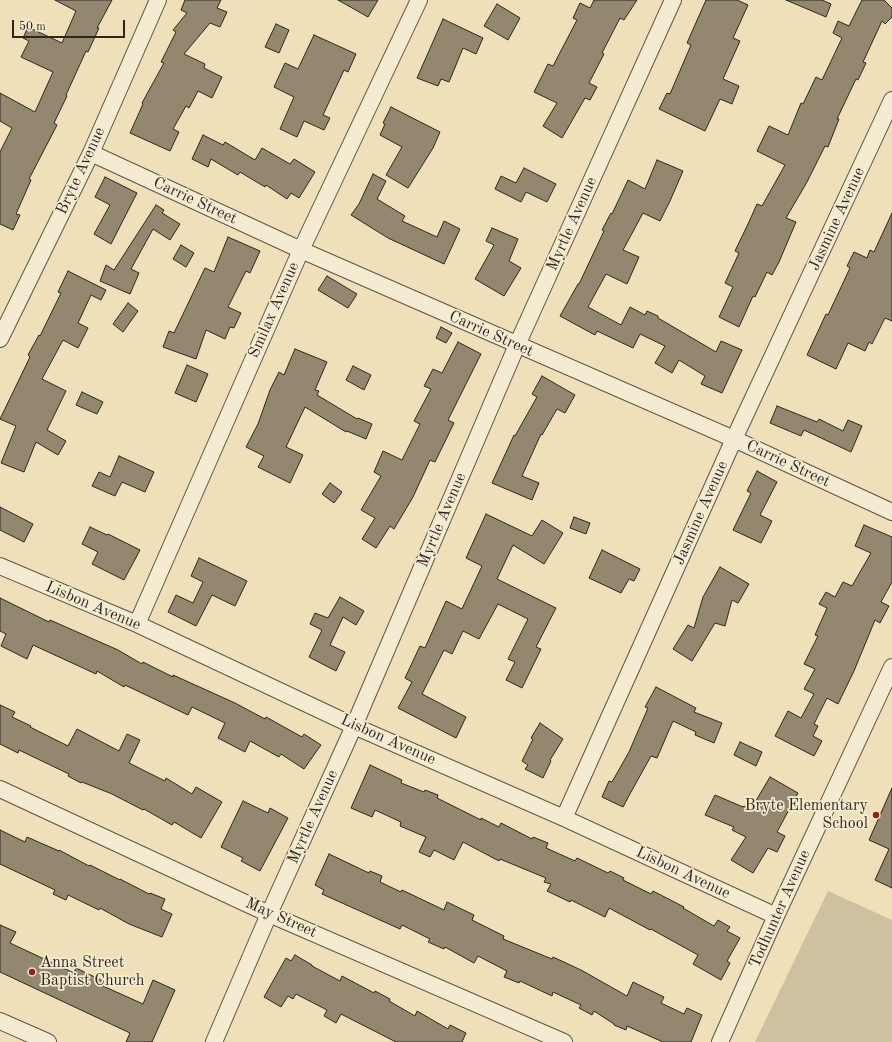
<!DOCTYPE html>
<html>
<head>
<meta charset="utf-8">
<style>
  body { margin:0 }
  #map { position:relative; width:892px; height:1042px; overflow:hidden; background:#f0e0ba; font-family:"Old Standard TT",serif }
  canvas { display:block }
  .scale { position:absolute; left:12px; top:20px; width:113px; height:18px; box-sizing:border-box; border:2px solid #2e261d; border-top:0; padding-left:5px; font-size:12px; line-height:14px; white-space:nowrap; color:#2e261d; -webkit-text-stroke:3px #f5ebd2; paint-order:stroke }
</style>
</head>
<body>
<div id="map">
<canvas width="892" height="1042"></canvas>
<div class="scale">50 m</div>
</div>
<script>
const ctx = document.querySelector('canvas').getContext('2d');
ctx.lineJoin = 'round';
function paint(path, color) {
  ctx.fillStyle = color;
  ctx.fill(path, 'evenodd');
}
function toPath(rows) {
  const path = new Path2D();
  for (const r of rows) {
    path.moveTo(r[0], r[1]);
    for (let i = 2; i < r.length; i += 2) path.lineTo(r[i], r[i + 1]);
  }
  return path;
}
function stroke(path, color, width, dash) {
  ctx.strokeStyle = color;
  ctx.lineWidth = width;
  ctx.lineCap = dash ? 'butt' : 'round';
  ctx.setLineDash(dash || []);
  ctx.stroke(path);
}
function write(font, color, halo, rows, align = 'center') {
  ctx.font = font + ' "Old Standard TT",serif';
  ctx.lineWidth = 3.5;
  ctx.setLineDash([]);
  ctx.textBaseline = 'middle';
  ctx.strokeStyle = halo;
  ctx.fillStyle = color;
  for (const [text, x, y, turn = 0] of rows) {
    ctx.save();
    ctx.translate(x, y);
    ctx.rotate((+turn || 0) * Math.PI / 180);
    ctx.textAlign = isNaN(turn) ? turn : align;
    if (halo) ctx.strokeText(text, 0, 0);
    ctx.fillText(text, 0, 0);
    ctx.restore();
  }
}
paint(toPath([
  [828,891,892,920,892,1042,755,1042]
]), '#cfc09f');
const building = toPath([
  [55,0,112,0,97,28,99,28,88,52,86,51,66,95,67,96,54,123,57,125,29,179,31,180,16,214,20,215,13,230,0,224,0,152,12,128,0,121,0,93,35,112,53,72,21,57,29,41,23,38,28,27,62,43,76,11,55,0],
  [185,0,221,0,217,8,227,12,220,27,210,23,184,54,205,64,204,68,222,77,212,98,198,91,189,108,186,106,173,129,179,132,170,151,130,133,143,104,142,103,164,63,161,62,176,32,173,30,187,13,181,10,185,0],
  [338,0,378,0,368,17,338,0],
  [594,0,637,0,624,20,620,18,602,53,604,54,589,83,597,87,590,100,585,98,562,138,543,126,557,103,534,92,548,64,553,66,577,20,573,18,580,3,590,8,594,0],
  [706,0,737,0,748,5,733,38,740,41,723,79,739,86,732,104,720,99,705,131,659,109,667,93,670,94,691,45,687,43,706,0],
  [786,0,822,0,831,4,826,17,786,0],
  [862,0,884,0,892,8,892,17,885,24,882,21,863,62,866,63,858,80,856,79,837,119,839,119,828,147,825,146,807,182,786,218,796,222,779,262,772,275,767,272,755,297,753,296,739,327,719,317,733,287,725,283,739,253,735,251,748,224,757,204,762,206,785,165,757,151,769,126,788,135,801,103,803,104,816,77,822,80,842,38,833,33,838,21,849,26,862,0],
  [497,4,520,18,508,40,484,26,497,4],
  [443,19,483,38,476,54,463,48,449,82,441,79,438,86,417,78,443,19],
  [276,24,289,30,279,53,265,47,276,24],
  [314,35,356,54,348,72,344,70,323,115,330,118,324,130,304,121,297,137,280,129,294,97,274,87,285,63,298,69,314,35],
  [391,107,440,132,433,148,408,188,386,175,402,147,380,135,385,124,383,123,391,107],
  [203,135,223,145,225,142,255,160,262,148,290,164,294,159,315,172,299,198,291,193,287,199,266,185,265,187,240,172,238,175,211,159,208,167,192,159,203,135],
  [657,160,683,171,670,201,660,221,643,213,623,250,639,257,627,284,606,274,588,307,621,325,630,307,645,315,647,311,658,316,658,318,716,352,721,341,742,350,722,393,701,384,705,376,679,360,672,373,655,363,665,346,640,334,633,348,597,331,595,335,560,316,578,284,579,284,604,231,602,230,611,213,612,214,628,180,645,189,657,160],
  [524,168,556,184,547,202,526,192,521,202,495,189,501,176,516,183,524,168],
  [373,174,386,181,377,199,405,216,402,221,437,237,444,221,460,229,444,264,388,238,351,215,359,204,373,174],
  [105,177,137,193,111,244,94,234,110,205,95,197,105,177],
  [156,205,164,210,162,213,180,224,170,240,153,229,131,269,139,273,130,294,100,281,106,265,114,270,156,205],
  [892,213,892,321,885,318,872,344,869,342,865,351,848,343,836,369,807,355,826,314,828,315,850,268,847,266,854,252,867,258,870,250,874,252,892,213],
  [492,228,518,239,509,261,521,268,504,296,475,279,494,245,486,241,492,228],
  [228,237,260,251,250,273,246,271,228,307,241,313,234,328,230,327,225,339,206,330,196,359,163,347,169,331,174,333,205,268,214,272,228,237],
  [181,245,194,253,186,267,173,259,181,245],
  [68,271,106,290,101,300,91,295,78,323,88,328,78,348,63,340,42,379,66,391,47,430,66,441,58,455,36,442,24,472,1,463,16,426,0,419,30,357,28,355,39,335,40,336,61,293,58,292,68,271],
  [327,276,357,294,348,308,318,290,327,276],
  [128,303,138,311,123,332,113,324,128,303],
  [441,327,452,333,446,343,436,338,441,327],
  [458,342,481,354,448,420,454,423,435,462,430,460,413,497,394,529,390,526,376,548,362,539,375,518,361,510,381,476,374,472,383,451,402,460,420,424,414,421,431,389,424,386,433,369,442,373,458,342],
  [295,349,327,362,315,390,319,391,317,395,357,419,358,418,372,424,366,439,347,431,346,432,305,407,286,447,303,455,290,483,258,467,264,456,246,447,258,424,270,390,279,372,284,375,295,349],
  [187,365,208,374,196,402,175,393,187,365],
  [353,366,371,375,364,390,346,380,353,366],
  [542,376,575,395,565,413,557,409,542,435,541,434,522,476,539,483,532,500,492,483,514,435,515,436,537,397,532,394,542,376],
  [82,392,103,402,97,414,76,405,82,392],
  [777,406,817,422,819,419,843,431,848,420,862,426,851,452,804,430,801,436,770,423,777,406],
  [119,456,154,472,145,492,122,482,115,496,92,486,99,472,110,477,119,456],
  [757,471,777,482,760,515,772,521,761,543,733,530,751,493,747,491,757,471],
  [330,483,342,492,334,503,322,494,330,483],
  [0,507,33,524,24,542,0,530,0,507],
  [486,514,532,536,542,520,563,533,544,564,513,545,497,579,556,608,536,647,541,649,522,688,506,680,515,662,508,659,528,619,498,604,479,639,463,631,452,654,444,650,422,694,466,717,456,738,398,708,412,682,405,678,420,646,425,648,446,601,462,609,482,566,466,558,486,514],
  [574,517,590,523,586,534,570,528,574,517],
  [864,525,892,537,892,582,881,602,889,606,880,623,875,620,854,671,838,704,827,698,814,724,818,726,813,736,822,741,814,756,775,736,788,711,801,718,814,694,804,689,815,669,804,664,818,636,815,635,827,608,819,604,826,592,835,597,843,582,852,586,871,553,855,546,864,525],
  [90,527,107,535,108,534,140,550,124,580,92,564,98,552,82,544,90,527],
  [602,550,640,569,634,581,629,579,621,593,589,578,602,550],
  [199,558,247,581,235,606,212,595,196,626,168,612,176,595,193,603,203,582,191,576,199,558],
  [720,567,749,584,738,603,732,600,725,626,715,623,692,661,673,649,688,625,694,628,703,597,720,567],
  [340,597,364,611,356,625,343,617,330,645,345,652,336,671,309,657,322,630,310,624,315,613,328,618,340,597],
  [0,598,49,622,50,620,118,650,142,664,143,662,173,677,173,675,235,703,265,719,266,717,302,737,304,734,321,745,304,769,281,754,279,757,250,741,245,752,218,738,225,723,192,707,188,715,125,685,124,687,97,671,96,674,33,645,27,659,1,646,6,634,0,631,0,598],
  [656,687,696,708,694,712,722,723,714,743,695,735,696,732,673,721,657,758,651,756,631,792,623,807,602,797,609,781,612,782,629,752,648,708,645,707,656,687],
  [0,705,15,712,12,717,31,726,30,727,68,746,77,729,119,751,127,734,140,740,129,763,165,781,166,778,192,794,196,787,222,802,201,838,174,822,172,825,144,809,143,810,112,794,82,782,81,783,68,776,69,774,19,750,18,753,0,744,0,705],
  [540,723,563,739,550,760,551,761,543,778,525,769,528,765,522,761,533,739,531,738,540,723],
  [740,742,762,752,756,766,734,755,740,742],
  [370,765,402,780,401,783,424,792,425,790,438,795,437,798,481,820,481,818,499,827,501,823,532,839,533,837,548,843,546,848,575,861,577,858,608,873,610,871,624,878,623,880,651,894,653,891,684,907,683,908,714,926,718,920,730,927,727,931,740,938,727,961,730,963,721,980,693,964,698,955,651,929,650,930,609,908,605,917,571,900,570,902,547,891,551,884,544,882,546,878,500,859,499,861,463,842,454,860,434,850,430,857,419,852,426,837,400,826,401,822,375,810,372,817,351,808,370,765],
  [770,777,798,793,777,832,785,836,777,852,768,848,753,873,731,860,746,837,732,830,734,827,705,815,715,795,743,807,744,806,751,809,770,777],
  [892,788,892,888,875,880,889,849,869,840,892,788],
  [243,801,268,813,270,808,288,818,260,871,241,861,243,858,221,847,243,801],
  [0,830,25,842,27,837,59,851,59,850,89,866,90,865,120,880,120,879,149,894,150,893,165,899,161,909,172,914,162,937,129,924,100,908,99,910,68,895,66,900,53,894,55,890,0,864,0,830],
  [329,854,369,873,370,871,382,876,380,882,401,892,402,890,444,910,447,902,474,915,472,920,504,936,503,939,552,959,553,957,581,970,627,996,633,982,664,997,661,1003,684,1014,687,1008,702,1015,691,1042,663,1042,627,1026,626,1030,614,1025,614,1024,594,1011,592,1015,579,1008,581,1005,553,992,552,996,520,981,519,983,504,977,507,971,478,956,474,963,445,947,444,949,428,942,430,939,402,925,400,929,322,894,324,890,315,885,329,854],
  [0,925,16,932,10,943,74,973,76,968,105,982,103,986,143,1004,153,980,175,990,152,1042,126,1042,130,1033,0,972,0,925],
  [295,955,312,965,312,966,340,981,342,976,374,993,375,991,390,999,389,1001,415,1016,417,1011,448,1029,450,1025,466,1033,462,1042,396,1042,341,1014,336,1023,324,1016,327,1010,296,994,293,999,288,996,281,1007,264,997,286,958,291,961,295,955]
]);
paint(building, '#93876f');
stroke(building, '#2e261d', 1);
const minor = toPath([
  [91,153,301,250,734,439,892,512],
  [0,339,91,153,158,0],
  [0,566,137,624,354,726,564,818,776,916],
  [137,624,301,250,419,0],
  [0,789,269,914,564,1042],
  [564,818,734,439,892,100],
  [0,1021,48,1042],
  [214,1042,269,914,354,726,517,345,673,0],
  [720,1042,776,916,892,667]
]);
stroke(minor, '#5e5444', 18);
stroke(minor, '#f5ebd2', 16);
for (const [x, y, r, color] of [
  [876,815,4,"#8f2418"],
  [32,972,4,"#8f2418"]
]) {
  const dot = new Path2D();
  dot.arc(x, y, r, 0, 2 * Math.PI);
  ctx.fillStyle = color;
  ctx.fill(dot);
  stroke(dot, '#f5ebd2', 1.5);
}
write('16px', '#2e261d', '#f5ebd2', [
  ["Bryte Avenue",81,171,-65],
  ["Carrie Street",195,201,25],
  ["Jasmine Avenue",837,219,-65],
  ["Myrtle Avenue",572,224,-66],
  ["Smilax Avenue",274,310,-66],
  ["Carrie Street",491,334,24],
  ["Carrie Street",788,464,25],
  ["Jasmine Avenue",701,513,-66],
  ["Myrtle Avenue",442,520,-67],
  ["Lisbon Avenue",93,606,23],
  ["Lisbon Avenue",388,740,24],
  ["Myrtle Avenue",313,817,-66],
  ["Lisbon Avenue",683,873,25],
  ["Todhunter Avenue",780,909,-66],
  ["May Street",281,918,24]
]);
write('16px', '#2e261d', '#f5ebd2', [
  ["Bryte Elementary",868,806],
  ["School",868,824],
  ["Anna Street",40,963,"left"],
  ["Baptist Church",40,981,"left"]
], 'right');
</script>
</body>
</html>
